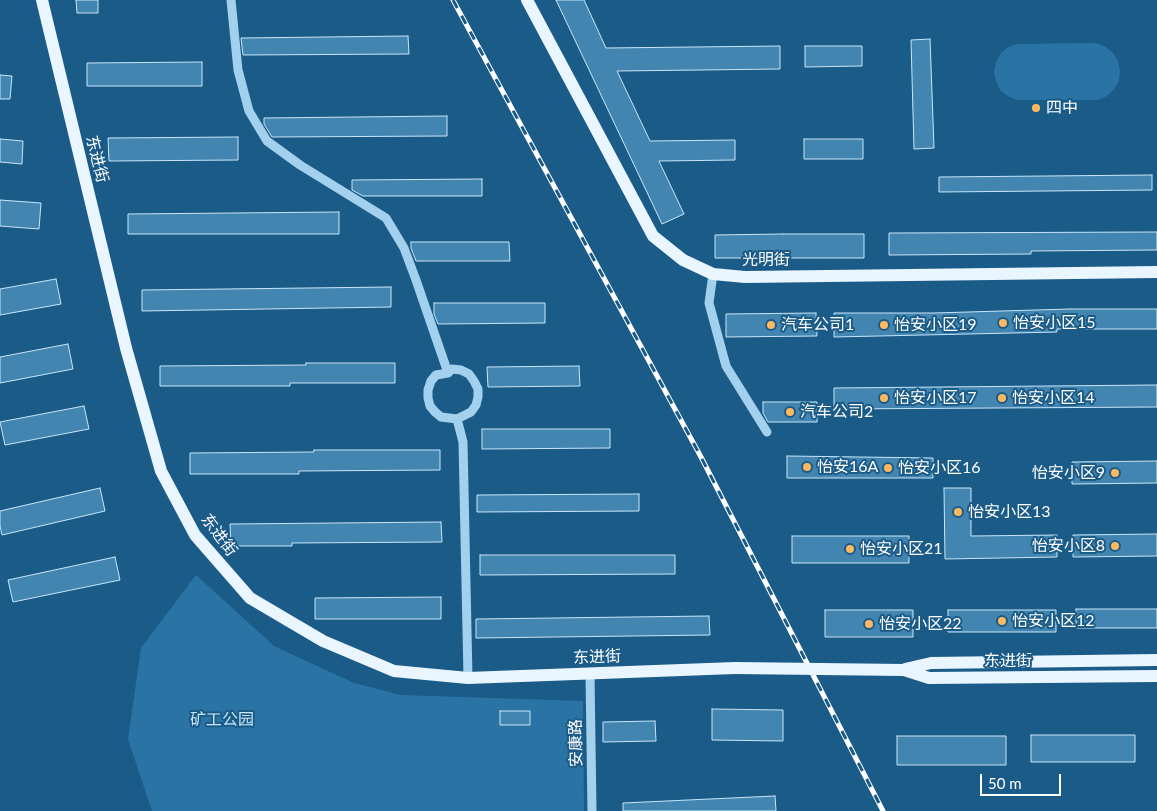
<!DOCTYPE html>
<html>
<head>
<meta charset="utf-8">
<style>
  body { margin:0 }
  #map { position:relative; width:1157px; height:811px; overflow:hidden; background:#1b5b88; font-family:Lato,sans-serif }
  canvas { display:block }
  .scale { position:absolute; left:980px; top:774px; width:81px; height:22px; box-sizing:border-box; border:2px solid #fff; border-top:0; padding-left:6px; font-size:15px; line-height:18px; white-space:nowrap; color:#fff; -webkit-text-stroke:4px #1b5b88; paint-order:stroke }
</style>
</head>
<body>
<div id="map">
<canvas width="1157" height="811"></canvas>
<div class="scale">50 m</div>
</div>
<script>
const ctx = document.querySelector('canvas').getContext('2d');
ctx.lineJoin = 'round';
function paint(path, color) {
  ctx.fillStyle = color;
  ctx.fill(path, 'evenodd');
}
function toPath(rows) {
  const path = new Path2D();
  for (const r of rows) {
    path.moveTo(r[0], r[1]);
    for (let i = 2; i < r.length; i += 2) path.lineTo(r[i], r[i + 1]);
  }
  return path;
}
function stroke(path, color, width, dash) {
  ctx.strokeStyle = color;
  ctx.lineWidth = width;
  ctx.lineCap = dash ? 'butt' : 'round';
  ctx.setLineDash(dash || []);
  ctx.stroke(path);
}
function write(font, color, halo, rows, align = 'center') {
  ctx.font = font + ' Lato,"Noto Sans SC",sans-serif';
  ctx.lineWidth = 4;
  ctx.setLineDash([]);
  ctx.textBaseline = 'middle';
  ctx.strokeStyle = halo;
  ctx.fillStyle = color;
  for (const [text, x, y, turn = 0] of rows) {
    ctx.save();
    ctx.translate(x, y);
    ctx.rotate((+turn || 0) * Math.PI / 180);
    ctx.textAlign = isNaN(turn) ? turn : align;
    if (halo) ctx.strokeText(text, 0, 0);
    ctx.fillText(text, 0, 0);
    ctx.restore();
  }
}
paint(toPath([
  [1096,43,1106,47,1113,53,1118,61,1120,71,1119,81,1114,89,1107,96,1098,100,1017,100,1008,96,1000,90,996,81,994,72,996,62,1001,53,1008,47,1017,44],
  [196,575,274,646,354,683,401,695,583,701,584,811,152,811,128,739,141,648]
]), '#2a74a5');
const building = toPath([
  [76,0,98,0,98,13,77,13,76,0],
  [556,0,584,0,606,48,780,46,780,69,617,71,650,141,735,140,735,160,659,161,684,214,662,224,556,0],
  [408,36,409,54,243,55,241,38,408,36],
  [930,39,934,148,914,149,911,40,930,39],
  [805,46,862,46,862,66,805,67,805,46],
  [202,62,202,86,87,86,87,63,202,62],
  [0,75,12,76,10,99,0,99,0,75],
  [447,116,447,136,272,137,264,124,264,118,447,116],
  [238,137,238,160,109,161,108,138,238,137],
  [0,139,23,141,22,164,0,162,0,139],
  [804,139,863,139,863,159,804,159,804,139],
  [1152,175,1152,190,939,192,939,177,1152,175],
  [482,179,482,196,363,196,352,190,352,180,482,179],
  [0,200,41,203,39,229,0,226,0,200],
  [339,212,339,234,128,234,128,214,339,212],
  [1157,232,1157,250,1031,251,1031,254,889,255,889,233,1157,232],
  [783,234,864,234,864,258,715,258,715,235,783,234],
  [411,242,509,242,510,261,416,261,411,248,411,242],
  [56,279,61,304,0,315,0,289,56,279],
  [391,287,391,307,142,311,142,290,391,287],
  [434,303,545,303,545,323,438,324,434,314,434,303],
  [1070,309,1157,309,1157,329,1057,329,1057,332,834,337,834,313,934,313,1070,309],
  [816,313,817,336,726,337,726,314,816,313],
  [68,344,73,369,0,383,0,357,68,344],
  [306,363,395,363,395,383,290,383,290,386,160,386,160,366,306,365,306,363],
  [579,366,580,386,488,387,487,367,579,366],
  [1157,385,1157,407,834,409,834,388,1157,385],
  [763,402,817,402,817,422,768,422,763,413,763,402],
  [84,406,89,429,5,445,0,422,84,406],
  [482,429,610,429,610,448,482,449,482,429],
  [314,450,440,450,440,470,299,471,299,474,190,474,190,453,314,452,314,450],
  [787,456,933,458,933,478,787,478,787,456],
  [1157,461,1157,483,1072,484,1072,462,1157,461],
  [100,488,105,511,2,535,0,526,0,511,100,488],
  [944,488,971,488,971,536,1057,535,1057,557,945,559,944,488],
  [639,494,639,511,477,512,477,495,639,494],
  [441,522,442,542,292,543,292,546,231,546,230,524,441,522],
  [1157,534,1157,556,1073,557,1073,535,1157,534],
  [792,536,909,536,909,563,792,563,792,536],
  [480,555,675,555,675,574,480,575,480,555],
  [115,557,120,580,13,602,8,580,115,557],
  [441,597,441,619,315,619,315,598,441,597],
  [1076,609,1157,609,1157,628,1076,628,1076,609],
  [825,610,913,610,913,637,825,637,825,610],
  [948,610,1056,610,1056,632,948,632,948,610],
  [709,616,710,635,476,638,476,619,709,616],
  [712,709,783,710,783,741,712,740,712,709],
  [500,711,530,711,530,725,500,725,500,711],
  [655,721,656,741,603,742,603,722,655,721],
  [1031,735,1135,735,1135,762,1031,762,1031,735],
  [897,736,1006,736,1006,765,897,765,897,736],
  [775,796,776,811,623,811,623,803,775,796]
]);
paint(building, '#4385b1');
stroke(building, '#c8e6f9', 1);
stroke(toPath([
  [231,0,238,70,249,111,267,141,300,165,386,218,404,248,416,280,448,373],
  [713,274,709,303,726,366,767,432],
  [452,369,461,370,469,374,474,381,478,389,478,397,476,405,471,412,457,419,441,417,435,412,430,406,428,398,428,390,431,381,436,375,448,373,452,369],
  [457,419,463,442,468,678],
  [590,674,592,811]
]), '#a3d0ec', 9);
stroke(toPath([
  [42,0,126,348,161,471,195,535,250,598,323,641,394,671,468,678,735,668],
  [527,0,653,236,683,260,713,274,745,277,1157,272],
  [905,669,931,663,1157,660],
  [904,670,929,678,1157,676]
]), '#e9f5ff', 12);
const rail = toPath([
  [453,0,701,457,883,811]
]);
stroke(rail, '#fff', 5);
stroke(rail, '#1b5b88', 3, [9]);
stroke(toPath([
  [735,668,904,670]
]), '#e9f5ff', 12);
for (const [x, y, r, color] of [
  [1036,108,5,"#feb85f"],
  [1003,323,5,"#feb85f"],
  [771,325,5,"#feb85f"],
  [884,325,5,"#feb85f"],
  [884,398,5,"#feb85f"],
  [1002,398,5,"#feb85f"],
  [790,412,5,"#feb85f"],
  [807,467,5,"#feb85f"],
  [888,468,5,"#feb85f"],
  [1115,473,5,"#feb85f"],
  [958,512,5,"#feb85f"],
  [1115,546,5,"#feb85f"],
  [850,549,5,"#feb85f"],
  [1002,621,5,"#feb85f"],
  [869,624,5,"#feb85f"]
]) {
  const dot = new Path2D();
  dot.arc(x, y, r, 0, 2 * Math.PI);
  ctx.fillStyle = color;
  ctx.fill(dot);
  stroke(dot, '#1b5b88', 2);
}
write('16px', '#fff', '#1b5b88', [
  ["四中",1046,108],
  ["怡安小区15",1013,323],
  ["汽车公司1",781,325],
  ["怡安小区19",894,325],
  ["怡安小区17",894,398],
  ["怡安小区14",1012,398],
  ["汽车公司2",800,412],
  ["怡安16A",817,467],
  ["怡安小区16",898,468],
  ["怡安小区9",1105,473,"right"],
  ["怡安小区13",968,512],
  ["怡安小区8",1105,546,"right"],
  ["怡安小区21",860,549],
  ["怡安小区12",1012,621],
  ["怡安小区22",879,624]
], 'left');
write('16px', '#fff', '#1b5b88', [
  ["东进街",97,159,76],
  ["光明街",766,260],
  ["东进街",219,535,53],
  ["东进街",597,657,-2],
  ["东进街",1008,661],
  ["安康路",576,743,-91]
]);
write('16px', '#c8e6f9', '#1b5b88', [
  ["矿工公园",222,720]
]);
</script>
</body>
</html>
